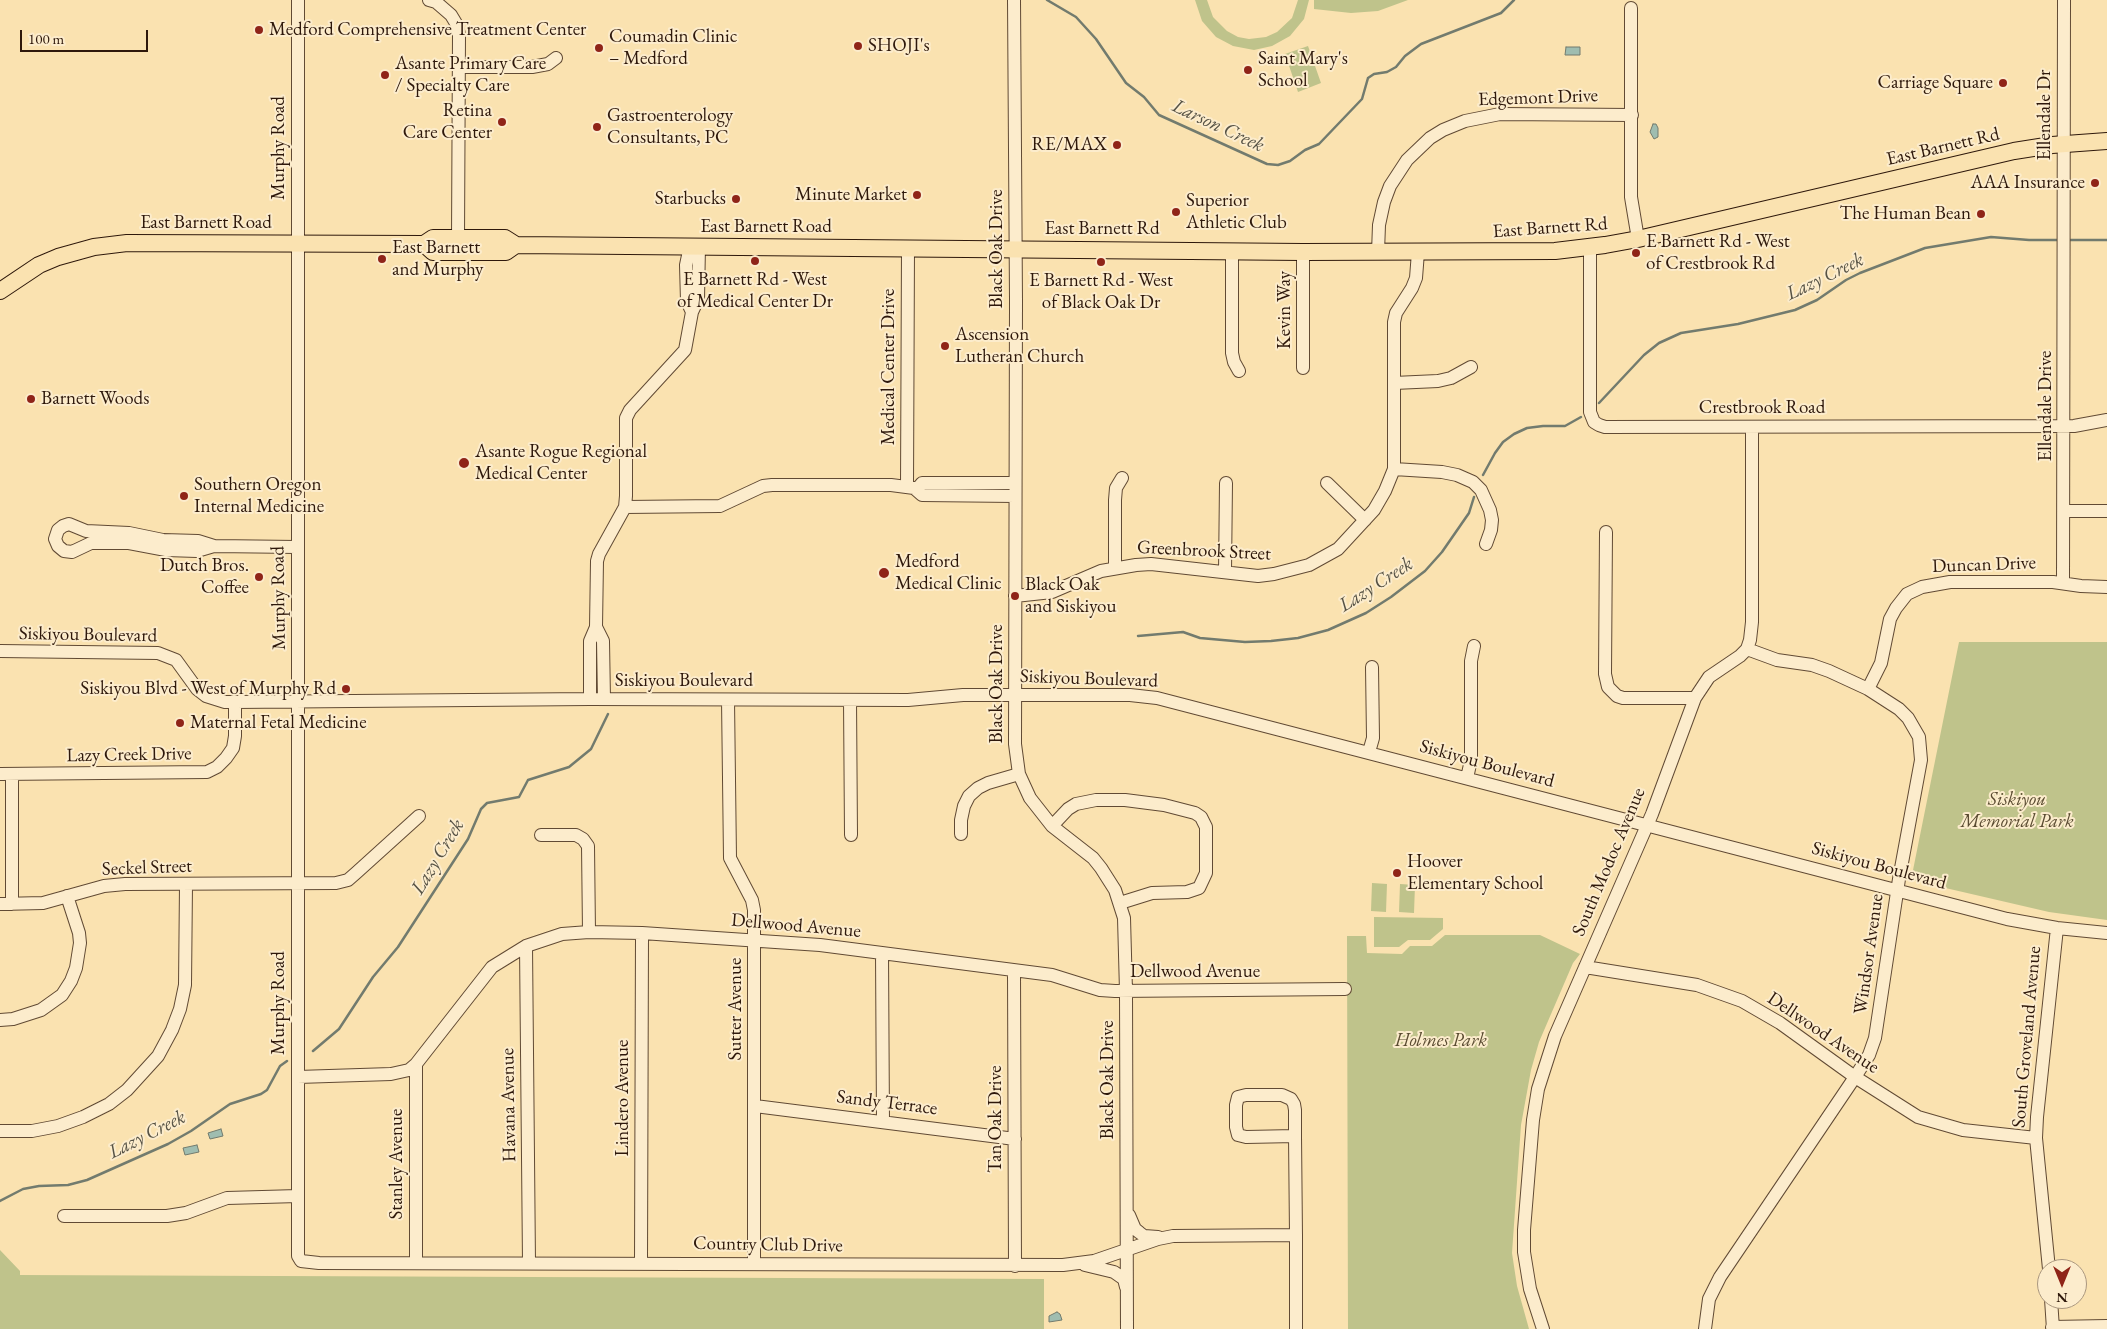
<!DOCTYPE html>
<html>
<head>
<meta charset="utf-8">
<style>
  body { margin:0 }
  #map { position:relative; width:2107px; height:1329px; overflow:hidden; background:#fae2b0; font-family:"EB Garamond",serif }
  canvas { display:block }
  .north { position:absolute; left:2037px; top:1259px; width:50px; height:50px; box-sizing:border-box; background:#fceccc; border:1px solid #aa977f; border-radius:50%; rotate:180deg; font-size:14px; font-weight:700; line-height:20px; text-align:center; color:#2e180b }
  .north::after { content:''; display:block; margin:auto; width:18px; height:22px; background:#8f2418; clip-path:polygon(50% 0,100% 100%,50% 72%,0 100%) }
  .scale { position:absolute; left:20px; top:30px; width:128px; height:22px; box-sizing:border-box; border:2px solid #2e180b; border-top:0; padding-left:6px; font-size:15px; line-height:18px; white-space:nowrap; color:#2e180b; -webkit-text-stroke:4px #fceccc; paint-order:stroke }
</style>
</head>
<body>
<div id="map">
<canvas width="2107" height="1329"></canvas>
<div class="north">N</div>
<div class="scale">100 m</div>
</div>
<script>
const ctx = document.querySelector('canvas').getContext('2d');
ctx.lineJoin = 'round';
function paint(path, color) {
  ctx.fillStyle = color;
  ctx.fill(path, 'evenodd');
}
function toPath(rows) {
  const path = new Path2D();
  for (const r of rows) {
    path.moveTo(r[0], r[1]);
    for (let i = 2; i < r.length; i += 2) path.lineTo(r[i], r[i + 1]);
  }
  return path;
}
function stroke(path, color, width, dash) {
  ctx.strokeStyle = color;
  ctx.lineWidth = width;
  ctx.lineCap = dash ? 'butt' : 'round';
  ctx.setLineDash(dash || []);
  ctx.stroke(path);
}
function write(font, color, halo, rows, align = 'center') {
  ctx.font = font + ' "EB Garamond",serif';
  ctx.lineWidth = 4;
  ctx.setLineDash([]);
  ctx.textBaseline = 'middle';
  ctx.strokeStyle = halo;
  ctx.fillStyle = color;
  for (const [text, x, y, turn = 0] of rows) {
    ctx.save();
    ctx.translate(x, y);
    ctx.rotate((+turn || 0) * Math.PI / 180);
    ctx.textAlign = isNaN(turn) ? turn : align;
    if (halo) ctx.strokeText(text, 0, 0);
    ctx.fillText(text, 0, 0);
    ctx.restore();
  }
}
paint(toPath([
  [1195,0,1207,0,1213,17,1227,31,1238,37,1249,39,1266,37,1277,32,1292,18,1298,0,1309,0,1304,19,1290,36,1272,46,1254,50,1233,46,1216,37,1202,21],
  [1314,0,1408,0,1378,11,1351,13,1314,9],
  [1308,46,1321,83,1298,92,1285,54],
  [1959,642,2107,642,2107,920,2049,912,1911,880],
  [1372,883,1387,884,1386,912,1371,911],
  [1400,884,1415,885,1414,913,1399,912],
  [1374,917,1443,918,1443,929,1430,940,1408,940,1399,947,1374,947],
  [1445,935,1540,935,1580,954,1573,963,1539,1042,1531,1070,1521,1125,1512,1253,1517,1286,1529,1329,1348,1329,1347,936,1366,936,1367,953,1402,954,1410,946,1432,946],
  [0,1250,20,1271,20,1275,1044,1279,1044,1329,0,1329]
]), '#bfc38b');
const water = toPath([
  [1566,47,1580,47,1580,55,1565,55,1566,47],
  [1653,124,1656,124,1658,128,1658,137,1654,139,1650,132,1653,124],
  [221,1129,223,1136,210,1139,208,1133,221,1129],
  [197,1145,199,1152,185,1155,183,1148,197,1145],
  [1057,1312,1060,1314,1062,1320,1049,1322,1049,1316,1057,1312]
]);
paint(water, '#9fbdb0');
stroke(water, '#727b6e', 1);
stroke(toPath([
  [1047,0,1076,17,1096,39,1126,83,1144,97,1159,115,1267,164,1278,165,1290,161,1305,150,1319,144,1362,99,1368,78,1374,74,1387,72,1396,67,1405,56,1421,44,1501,13,1514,0],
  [2070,240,2107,240],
  [1599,403,1644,355,1659,343,1681,333,1738,324,1795,310,1817,300,1846,280,1860,273,1925,248,1991,237,2029,240,2057,240],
  [1483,475,1495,453,1503,442,1514,434,1527,428,1543,426,1565,426,1581,417],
  [1138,636,1183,632,1200,638,1245,642,1271,641,1298,638,1328,630,1366,613,1391,597,1425,571,1442,552,1469,513,1474,497],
  [313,1051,339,1029,373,977,398,947,468,839,481,809,487,803,519,797,528,780,569,767,591,749,608,714],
  [0,1201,23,1189,39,1186,68,1185,87,1180,168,1144,191,1131,230,1104,261,1094,267,1090,280,1066,287,1061]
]), '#727b6e', 2.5);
const minor = toPath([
  [298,0,298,1256,301,1261,319,1263,1063,1265,1094,1261,1158,1239,1173,1236,1296,1235],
  [429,0,436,2,451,15,457,25,459,35,458,238],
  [1014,0,1016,300,1015,744,1019,774,1030,798,1052,826,1093,858,1101,868,1115,890,1124,918,1126,991,1127,1329],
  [1631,8,1631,197,1638,239],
  [459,67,532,67,548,64,556,58],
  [690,246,686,265,687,301,692,312],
  [1590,247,1590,412,1594,422,1599,425,1605,427,2074,426,2107,420],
  [1232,250,1232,353,1234,362,1239,371],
  [1303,252,1303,368],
  [1378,252,1379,225,1384,202,1390,186,1407,160,1430,138,1443,130,1465,121,1500,114,1632,115],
  [1394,383,1438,381,1451,378,1471,367],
  [1394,469,1442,472,1457,475,1473,482,1481,490,1490,510,1492,520,1491,530,1486,544],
  [1327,483,1365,520],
  [907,487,908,248],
  [917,489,922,483,1015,483],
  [625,507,720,506,763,486,772,485,891,485,914,488,922,495,1015,496],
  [2064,511,2107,511],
  [1606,532,1605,674,1608,687,1617,696,1623,698,1695,698],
  [214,546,198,541,163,540,129,533,86,531,69,524,63,526,58,530,55,539,58,546,64,551,72,552,91,543,129,543,166,550,197,551,214,546,297,547],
  [1115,567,1115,500,1116,488,1122,478],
  [1225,572,1226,483],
  [2063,583,2064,0],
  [1015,596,1052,592,1101,571,1136,565,1151,564,1258,576,1274,574,1309,565,1338,549,1374,510,1385,491,1394,469,1394,322,1396,313,1412,288,1416,278,1418,252],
  [596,627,603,641,604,699],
  [0,651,158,653,176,660,197,689,206,696,225,702,235,702,590,699,908,700,963,695,1130,695,1157,698,2007,919,2057,928,2107,933],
  [1868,689,1881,663,1890,619,1896,608,1907,594,1922,587,1950,582,2053,582,2081,586,2107,587],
  [590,699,590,641,596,627,597,561,599,554,625,507,626,496,626,418,630,410,685,350,692,312,698,299,699,246],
  [728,700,730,858,752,900,754,910,754,1263],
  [850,700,851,835],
  [1369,752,1373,738,1372,667],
  [0,774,207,772,217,767,226,758,233,748,235,736,235,702],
  [1467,778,1471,760,1471,661,1474,646],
  [1052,826,1068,809,1076,804,1096,800,1125,800,1164,805,1195,813,1201,817,1206,827,1206,873,1199,888,1187,892,1152,893,1120,903],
  [961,834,961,820,964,806,969,796,978,788,988,783,1019,774],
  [541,835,576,835,583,839,588,846,589,932],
  [0,904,43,903,104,886,125,884,336,883,348,880,356,873,419,816],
  [12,904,12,774],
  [526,946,529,1263],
  [882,953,883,1122],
  [1585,967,1697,985,1742,1001,1780,1023,1855,1077,1918,1117,1963,1130,2036,1138],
  [1014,971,1015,1266],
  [0,1020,13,1019,41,1010,62,995,71,981,76,968,80,943,79,933,67,896],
  [298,1077,391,1074,409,1070,416,1064,492,967,526,946,562,934,589,932,642,933,820,945,1052,975,1100,990,1115,991,1345,989],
  [755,1106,1015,1139],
  [0,1131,32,1131,58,1126,83,1117,109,1104,127,1090,158,1056,172,1030,180,1009,185,985,186,885],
  [1295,1136,1246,1137,1238,1135,1236,1127,1236,1105,1238,1097,1246,1095,1282,1095,1291,1099,1294,1104,1295,1110,1295,1136,1296,1235,1296,1329],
  [1129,1215,1135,1229,1140,1233,1144,1236,1158,1237],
  [64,1216,167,1216,186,1213,227,1198,298,1196],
  [416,1263,416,1064],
  [641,1263,642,933],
  [1085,1265,1114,1272,1124,1279,1126,1287],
  [2049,1269,2036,1138,2037,1117,2057,928],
  [2051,1299,2053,1329],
  [2052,1327,2107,1326],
  [1543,1329,1530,1289,1524,1252,1524,1230,1533,1120,1538,1089,1555,1036,1652,814,1695,698,1709,677,1740,656,1747,649,1750,640,1752,622,1752,427],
  [1705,1329,1709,1299,1720,1277,1855,1077,1869,1055,1875,1038,1899,879,1921,760,1919,737,1908,718,1899,709,1868,689,1829,671,1812,665,1777,660,1747,649]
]);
const major = toPath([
  [424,244,433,252,506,252,516,245],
  [0,291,39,265,58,257,94,247,127,243,424,244,433,238,505,238,516,245,1303,252,1555,251,1605,245,1638,239,2014,151,2052,145,2107,141]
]);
stroke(minor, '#614a34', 14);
stroke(major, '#2e180b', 18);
stroke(minor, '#fceccc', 12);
stroke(major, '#fae2b0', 16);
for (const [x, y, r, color] of [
  [259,30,5,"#8f2418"],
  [858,46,5,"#8f2418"],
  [599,48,5,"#8f2418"],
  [1248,70,5,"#8f2418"],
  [385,75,5,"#8f2418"],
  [2003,83,5,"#8f2418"],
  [502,122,5,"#8f2418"],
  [597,127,5,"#8f2418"],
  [1117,145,5,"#8f2418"],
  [2095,183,5,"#8f2418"],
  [917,195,5,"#8f2418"],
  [736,199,5,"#8f2418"],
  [1176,212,5,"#8f2418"],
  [1981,214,5,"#8f2418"],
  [1636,253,5,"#8f2418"],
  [382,259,5,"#8f2418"],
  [755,261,5,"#8f2418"],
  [1101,262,5,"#8f2418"],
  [945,346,5,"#8f2418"],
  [31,399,5,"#8f2418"],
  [464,463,6,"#8f2418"],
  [184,496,5,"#8f2418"],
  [884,573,6,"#8f2418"],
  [259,577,5,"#8f2418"],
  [1015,596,5,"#8f2418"],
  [346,689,5,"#8f2418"],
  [180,723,5,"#8f2418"],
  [1397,873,5,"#8f2418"]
]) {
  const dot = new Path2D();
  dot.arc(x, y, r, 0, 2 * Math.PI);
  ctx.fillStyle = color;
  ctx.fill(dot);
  stroke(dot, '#fceccc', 2);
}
write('19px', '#2e180b', '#fceccc', [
  ["Medford Comprehensive Treatment Center",269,30],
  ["Coumadin Clinic",609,37],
  ["– Medford",609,59],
  ["SHOJI's",868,46],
  ["Saint Mary's",1258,59],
  ["School",1258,81],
  ["Asante Primary Care",395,64],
  ["/ Specialty Care",395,86],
  ["Carriage Square",1993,83,"right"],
  ["Retina",492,111,"right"],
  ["Care Center",492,133,"right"],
  ["Gastroenterology",607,116],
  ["Consultants, PC",607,138],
  ["RE/MAX",1107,145,"right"],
  ["AAA Insurance",2085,183,"right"],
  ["Minute Market",907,195,"right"],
  ["Starbucks",726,199,"right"],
  ["Superior",1186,201],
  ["Athletic Club",1186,223],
  ["The Human Bean",1971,214,"right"],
  ["E Barnett Rd - West",1646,242],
  ["of Crestbrook Rd",1646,264],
  ["East Barnett",392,248],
  ["and Murphy",392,270],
  ["E Barnett Rd - West",755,280,"center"],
  ["of Medical Center Dr",755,302,"center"],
  ["E Barnett Rd - West",1101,281,"center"],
  ["of Black Oak Dr",1101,303,"center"],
  ["Ascension",955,335],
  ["Lutheran Church",955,357],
  ["Barnett Woods",41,399],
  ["Asante Rogue Regional",475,452],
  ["Medical Center",475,474],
  ["Southern Oregon",194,485],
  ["Internal Medicine",194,507],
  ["Medford",895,562],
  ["Medical Clinic",895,584],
  ["Dutch Bros.",249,566,"right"],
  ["Coffee",249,588,"right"],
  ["Black Oak",1025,585],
  ["and Siskiyou",1025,607],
  ["Siskiyou Blvd - West of Murphy Rd",336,689,"right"],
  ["Maternal Fetal Medicine",190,723],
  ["Hoover",1407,862],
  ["Elementary School",1407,884]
], 'left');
write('19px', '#2e180b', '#fceccc', [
  ["Edgemont Drive",1538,98,-2],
  ["Ellendale Dr",2045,115,-90],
  ["East Barnett Rd",1943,147,-13],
  ["Murphy Road",279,148,-90],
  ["East Barnett Road",206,223],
  ["East Barnett Road",766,227],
  ["East Barnett Rd",1550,228,-4],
  ["East Barnett Rd",1102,229],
  ["Black Oak Drive",997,249,-90],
  ["Kevin Way",1285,310,-90],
  ["Medical Center Drive",889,367,-90],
  ["Ellendale Drive",2046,406,-90],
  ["Crestbrook Road",1762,408],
  ["Greenbrook Street",1204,551,3],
  ["Duncan Drive",1984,565,-2],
  ["Murphy Road",279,598,-91],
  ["Siskiyou Boulevard",88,635,1],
  ["Siskiyou Boulevard",1089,679,2],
  ["Siskiyou Boulevard",684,681],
  ["Black Oak Drive",997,684,-90],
  ["Lazy Creek Drive",129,755,-1],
  ["Siskiyou Boulevard",1487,764,15],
  ["South Modoc Avenue",1609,862,-67],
  ["Siskiyou Boulevard",1879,866,15],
  ["Seckel Street",147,868,-2],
  ["Dellwood Avenue",796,926,5],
  ["Windsor Avenue",1869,954,-82],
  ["Dellwood Avenue",1195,972],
  ["Murphy Road",279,1003,-90],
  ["Sutter Avenue",736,1009,-90],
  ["Dellwood Avenue",1823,1033,34],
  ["South Groveland Avenue",2027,1037,-85],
  ["Black Oak Drive",1108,1080,-90],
  ["Lindero Avenue",623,1098,-90],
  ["Sandy Terrace",887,1103,7],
  ["Havana Avenue",509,1105,-91],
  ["Tan Oak Drive",996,1119,-90],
  ["Stanley Avenue",397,1164,-90],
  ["Country Club Drive",768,1245,1]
]);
write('italic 19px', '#5a4b31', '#fceccc', [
  ["Siskiyou",2017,800],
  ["Memorial Park",2017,822],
  ["Holmes Park",1441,1041]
]);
write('italic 20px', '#565245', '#fceccc', [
  ["Larson Creek",1218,126,25],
  ["Lazy Creek",1825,277,-26],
  ["Lazy Creek",1376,585,-33],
  ["Lazy Creek",438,857,-59],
  ["Lazy Creek",147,1135,-27]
]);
</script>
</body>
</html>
